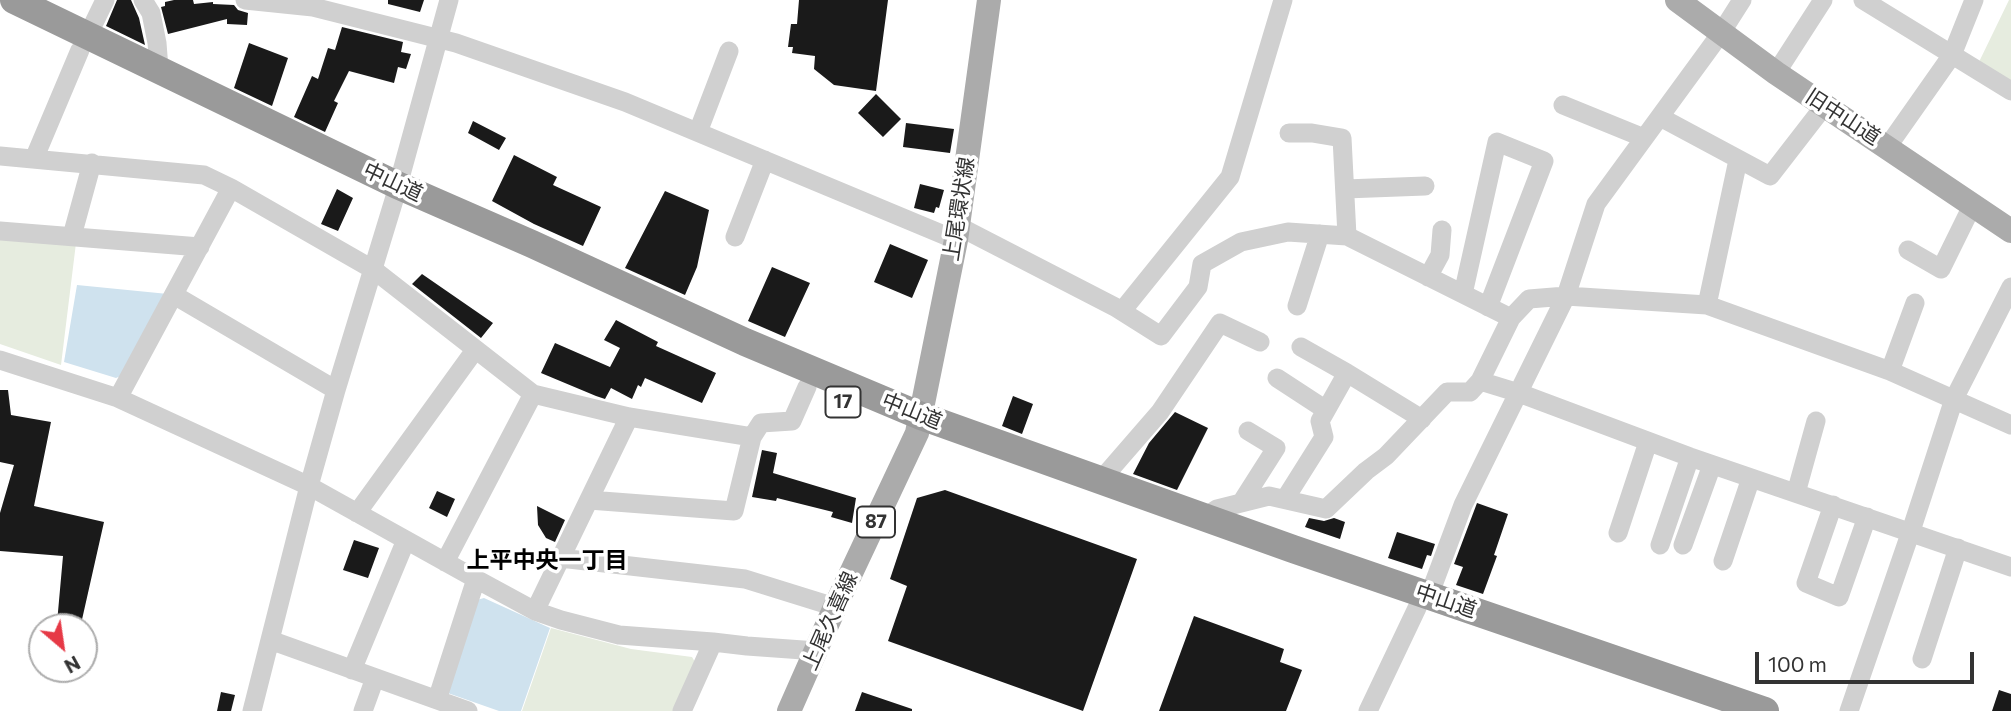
<!DOCTYPE html>
<html>
<head>
<meta charset="utf-8">
<style>
  body { margin:0 }
  #map { position:relative; width:2011px; height:711px; overflow:hidden; background:#fff; font-family:Commissioner,sans-serif }
  canvas { display:block }
  .north { position:absolute; left:28px; top:613px; width:70px; height:70px; box-sizing:border-box; background:#fff; border:2px solid #adadad; border-radius:50%; rotate:151deg; font-size:19px; font-weight:700; line-height:28px; text-align:center; color:#333 }
  .north::after { content:''; display:block; margin:auto; width:24px; height:32px; background:#e63946; clip-path:polygon(50% 0,100% 100%,50% 72%,0 100%) }
  .scale { position:absolute; left:1755px; top:652px; width:219px; height:32px; box-sizing:border-box; border:4px solid #333; border-top:0; padding-left:9px; font-size:21px; line-height:24px; white-space:nowrap; color:#333; -webkit-text-stroke:5px #fff; paint-order:stroke }
</style>
</head>
<body>
<div id="map">
<canvas width="2011" height="711"></canvas>
<div class="north">N</div>
<div class="scale">100 m</div>
</div>
<script>
const ctx = document.querySelector('canvas').getContext('2d');
ctx.lineJoin = 'round';
function paint(path, color) {
  ctx.fillStyle = color;
  ctx.fill(path, 'evenodd');
}
function toPath(rows) {
  const path = new Path2D();
  for (const r of rows) {
    path.moveTo(r[0], r[1]);
    for (let i = 2; i < r.length; i += 2) path.lineTo(r[i], r[i + 1]);
  }
  return path;
}
function stroke(path, color, width, dash) {
  ctx.strokeStyle = color;
  ctx.lineWidth = width;
  ctx.lineCap = dash ? 'butt' : 'round';
  ctx.setLineDash(dash || []);
  ctx.stroke(path);
}
function write(font, color, halo, rows, align = 'center') {
  ctx.font = font + ' Commissioner,"Noto Sans JP",sans-serif';
  ctx.lineWidth = 7;
  ctx.setLineDash([]);
  ctx.textBaseline = 'middle';
  ctx.strokeStyle = halo;
  ctx.fillStyle = color;
  for (const [text, x, y, turn = 0] of rows) {
    ctx.save();
    ctx.translate(x, y);
    ctx.rotate((+turn || 0) * Math.PI / 180);
    ctx.textAlign = isNaN(turn) ? turn : align;
    if (halo) ctx.strokeText(text, 0, 0);
    ctx.fillText(text, 0, 0);
    ctx.restore();
  }
}
paint(toPath([
  [2009,0,2011,0,2011,82,1978,64],
  [0,235,76,243,61,365,0,344],
  [551,628,631,649,692,657,695,662,673,711,522,711]
]), '#e6ecdf');
paint(toPath([
  [77,285,168,294,123,375,116,378,64,362],
  [484,598,550,628,521,711,499,711,442,691,473,601]
]), '#cfe2ee');
paint(toPath([
  [117,0,131,0,139,18,145,45,106,26],
  [174,0,193,0,194,4,213,2,213,4,234,5,238,10,248,13,247,25,227,24,227,19,168,34,161,7,165,6,165,2],
  [388,0,424,0,420,12,388,4],
  [799,0,888,0,876,91,834,85,814,69,815,56,792,53,793,47,788,47,791,24,797,24],
  [342,27,403,42,401,52,411,54,406,69,398,67,394,83,349,71,334,101,338,103,325,132,294,117,312,76,318,79,328,48,335,50],
  [249,43,288,58,272,106,234,88],
  [876,94,901,119,883,137,858,113],
  [473,121,506,138,499,150,468,133],
  [906,123,954,129,950,153,903,147],
  [514,155,557,177,553,185,601,207,583,246,534,224,492,201],
  [920,184,944,190,939,208,936,207,934,213,914,208],
  [337,189,353,198,338,231,321,224],
  [665,191,709,210,697,267,685,295,625,268],
  [890,244,928,260,912,298,874,282],
  [772,267,810,283,785,337,748,321],
  [422,274,493,323,481,338,412,284],
  [616,320,658,342,656,346,716,373,702,403,645,378,641,387,638,385,632,399,611,388,605,399,596,396,541,373,555,343,610,367,620,348,604,340],
  [0,390,8,390,11,415,51,422,34,506,104,522,81,624,57,623,63,556,0,551,0,513,14,465,0,462],
  [1013,396,1033,404,1022,434,1002,426],
  [1175,412,1208,428,1177,490,1133,474,1149,443],
  [762,450,777,453,773,473,856,498,852,523,831,517,833,512,777,498,776,501,752,497],
  [945,490,1137,559,1083,711,888,641,907,586,890,579,917,498],
  [437,491,455,499,447,517,429,508],
  [1477,503,1508,514,1494,555,1497,556,1483,594,1456,585,1463,567,1454,564],
  [537,506,565,520,555,542,546,538,538,525],
  [1309,518,1324,521,1334,518,1345,522,1340,539,1305,527],
  [1397,532,1435,544,1431,556,1427,555,1422,569,1388,558],
  [354,540,379,548,368,578,343,570],
  [1194,616,1284,649,1280,662,1302,670,1286,711,1159,711],
  [1999,690,2011,694,2011,711,1992,711],
  [221,692,235,695,231,711,217,711],
  [862,692,912,709,912,711,855,711]
]), '#1a1a1a');
stroke(toPath([
  [143,0,151,13,157,43,159,69],
  [245,0,313,7,456,43,625,102,956,240],
  [1863,0,2011,91],
  [88,35,105,0],
  [1776,73,1823,0],
  [1563,105,1644,138],
  [1660,117,1770,176,1825,105],
  [698,132,729,51],
  [1289,133,1312,133,1342,138,1347,236],
  [1888,146,1952,55,1974,0],
  [0,156,204,175,231,188,374,270,533,394,629,417,752,437],
  [34,159,80,50],
  [1345,189,1425,186],
  [958,226,1115,307,1161,336,1198,287,1202,264,1241,242,1288,232,1347,236,1511,318],
  [0,231,200,247],
  [72,236,92,163],
  [735,237,765,160],
  [1908,250,1941,269,1973,204],
  [1428,277,1440,255,1442,230],
  [1463,294,1497,142,1544,161,1488,307],
  [174,295,336,390],
  [1707,305,1738,160],
  [1297,306,1320,234],
  [1122,311,1230,177,1283,0],
  [1301,347,1347,373],
  [0,360,118,398,309,486,476,579,535,611,561,620,619,635,713,642,747,646,817,651],
  [1890,371,1915,303],
  [1277,378,1326,410],
  [1480,381,1511,318,1529,299,1566,296,1707,305,1890,371,2011,425],
  [118,398,231,188],
  [1101,480,1160,412,1220,323,1260,342],
  [1796,493,1816,421],
  [1285,499,1324,437,1320,421,1347,373,1422,419],
  [589,500,734,511,752,437,761,423,792,421,807,387],
  [1241,503,1276,448,1248,431],
  [1833,505,1806,583,1839,597,1867,517],
  [357,513,475,350],
  [1205,517,1217,509,1269,496,1326,509,1366,471,1386,456,1447,392,1470,392,1480,381,1519,393,1690,457,2011,567],
  [1618,533,1648,442],
  [1660,545,1690,457],
  [1683,545,1712,465],
  [560,558,745,579,835,607],
  [1723,561,1751,478],
  [445,562,533,394],
  [1429,596,1463,505,1566,296,1596,204,1721,33,1742,0],
  [535,611,629,417],
  [270,640,468,711],
  [1922,659,1958,548],
  [352,670,406,540],
  [437,700,476,579],
  [252,711,309,486,336,390,394,200,449,0],
  [363,711,375,678],
  [682,711,713,642],
  [1368,711,1417,608],
  [1849,711,1911,531,1954,399,2011,287]
]), '#d0d0d0', 19);
stroke(toPath([
  [1677,0,1776,73,2011,231],
  [789,711,835,607,917,433,956,240,989,0]
]), '#ababab', 24);
stroke(toPath([
  [14,0,397,185,532,244,745,342,921,416,1293,549,1765,711]
]), '#9a9a9a', 28);
for (const [x, y, w] of [
  [843,402,35],
  [876,522,38]
]) {
  const box = new Path2D();
  box.roundRect(x - w / 2, y - 15.5, w, 31, 5);
  ctx.fillStyle = '#fff';
  ctx.fill(box);
  stroke(box, '#333', 2);
}
write('bold 19px', '#333', null, [
  ["17",843,402],
  ["87",876,522]
]);
write('21px', '#333', '#fff', [
  ["旧中山道",1843,117,33],
  ["中山道",393,182,25],
  ["上尾環状線",959,209,-81],
  ["中山道",912,411,22],
  ["中山道",1446,601,19],
  ["上尾久喜線",830,621,-66]
]);
write('bold 23px', '#000', '#fff', [
  ["上平中央一丁目",547,560]
]);
</script>
</body>
</html>
